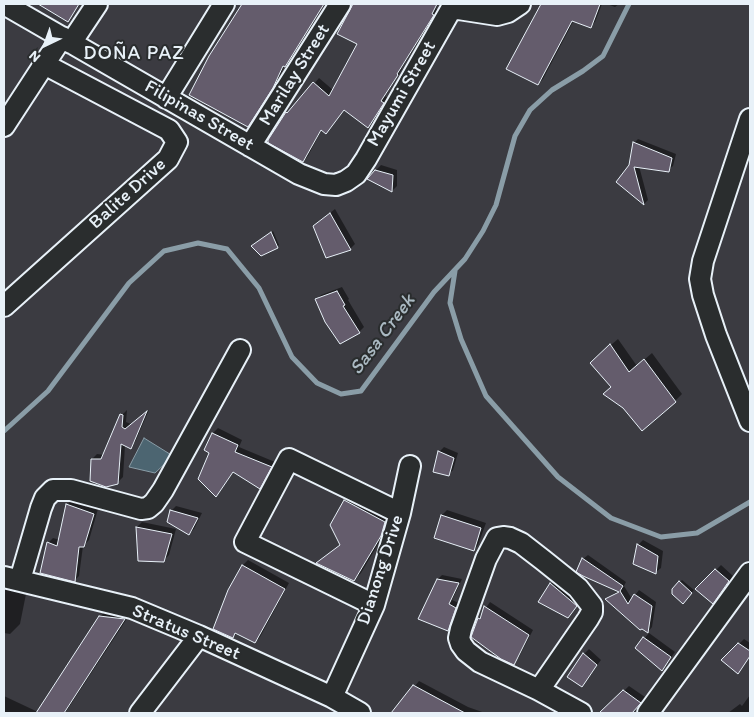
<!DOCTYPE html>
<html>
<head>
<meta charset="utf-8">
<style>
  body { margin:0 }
  #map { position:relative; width:754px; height:717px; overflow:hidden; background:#3b3b41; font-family:Itim,sans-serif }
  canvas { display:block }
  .frame { position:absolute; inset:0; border:5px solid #e8f1f8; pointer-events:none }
  .north { position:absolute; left:20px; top:20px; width:50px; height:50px; -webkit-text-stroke:4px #2a2d2e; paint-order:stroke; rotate:222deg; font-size:14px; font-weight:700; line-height:20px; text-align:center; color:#e8f1f8 }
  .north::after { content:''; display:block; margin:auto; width:18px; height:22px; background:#e8f1f8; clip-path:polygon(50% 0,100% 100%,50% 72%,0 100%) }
</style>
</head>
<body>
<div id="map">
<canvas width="754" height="717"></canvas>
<div class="frame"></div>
<div class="north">N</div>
</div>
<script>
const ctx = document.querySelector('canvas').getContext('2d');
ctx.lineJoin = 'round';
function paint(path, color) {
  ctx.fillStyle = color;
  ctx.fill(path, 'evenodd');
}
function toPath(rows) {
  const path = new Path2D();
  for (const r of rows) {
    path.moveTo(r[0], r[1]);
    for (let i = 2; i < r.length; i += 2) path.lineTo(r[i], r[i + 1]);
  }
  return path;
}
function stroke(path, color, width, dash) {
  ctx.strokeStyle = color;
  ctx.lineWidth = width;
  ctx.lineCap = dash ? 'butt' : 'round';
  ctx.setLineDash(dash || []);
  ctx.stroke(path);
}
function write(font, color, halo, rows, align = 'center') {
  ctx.font = font + ' Itim,sans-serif';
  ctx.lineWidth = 4;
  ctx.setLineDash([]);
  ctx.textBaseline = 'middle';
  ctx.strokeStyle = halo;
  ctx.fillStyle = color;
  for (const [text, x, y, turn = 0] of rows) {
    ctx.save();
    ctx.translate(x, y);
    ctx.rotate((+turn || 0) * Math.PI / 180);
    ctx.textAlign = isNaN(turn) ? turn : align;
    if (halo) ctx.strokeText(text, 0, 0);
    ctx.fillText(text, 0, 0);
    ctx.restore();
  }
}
const water = toPath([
  [144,438,173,456,155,473,129,467,144,438]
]);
paint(water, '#4c6571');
stroke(water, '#8a9da7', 1);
paint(toPath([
  [47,4,80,4,68,20,45,7],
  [246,4,324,4,289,60,285,65,277,82,253,120,248,125,242,11],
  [355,4,438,4,436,9,438,10,401,69,402,69,385,96,388,98,373,122,368,127,345,109,326,132,322,129,308,156,303,161,287,113,293,109,319,78,333,90,359,43,339,33],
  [534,4,602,4,595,22,590,27,574,20,543,79,538,84,541,6],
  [607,4,619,4,615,7],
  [638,139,676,154,673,166,668,170,639,166,648,200,644,204,617,182,630,165,634,143],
  [381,165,397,170,397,186,392,191,376,170],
  [335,209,355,244,350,249,320,221],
  [273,231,279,245,277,247,255,244],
  [342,287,349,299,348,300,364,327,359,332,316,300,321,295],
  [618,339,637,366,652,353,682,394,675,401,612,387,598,356],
  [127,410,126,422,131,424,149,410,135,442,130,447,125,445,123,477,118,482,92,459,97,454,105,455,122,415],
  [218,428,242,440,239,447,275,462,265,482,260,487,234,471,216,495,210,452,205,450,213,433],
  [444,447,458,453,453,470,448,475,434,471,439,452],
  [352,494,391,516,387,529,361,573,354,580,318,563,341,544,332,525,345,501],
  [72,500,98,509,89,540,83,546,79,576,74,581,48,543,53,538,60,540,67,505],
  [176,506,202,513,194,529,189,534,171,511],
  [447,510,486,523,478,545,474,550,442,515],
  [142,522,176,529,169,555,163,561,137,527],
  [643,540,663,551,661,568,656,572,638,545],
  [588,555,626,582,624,586,632,599,639,590,656,602,652,627,648,632,607,599,619,590,583,559],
  [248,560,289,583,260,637,255,642,237,633,233,637,229,590,243,565],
  [721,565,733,576,718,597,697,589],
  [442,575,462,579,452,600,459,603,452,626,448,630,438,579],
  [556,579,581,601,572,611,551,584],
  [682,580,694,590,682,602,673,589],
  [4,584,27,589,20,624,10,634,4,633],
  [490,602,533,630,519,657,514,662,479,618],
  [108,608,132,611,65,713,4,713,4,696,38,712,100,617],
  [649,633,675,652,662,670,636,648],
  [744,639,750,643,750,656,738,672,723,660],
  [589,649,601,660,581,686,584,654],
  [419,681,468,707,485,713,399,713,395,710],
  [629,686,645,697,631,713,608,713,604,710],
  [750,695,750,713,728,713,740,704,742,706]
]), '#0007');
stroke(toPath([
  [455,271,450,303,461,339,486,396,558,477,611,518,661,537,697,533,750,502],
  [4,431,48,391,129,283,164,251,198,243,227,249,259,288,292,357,317,383,341,394,361,391,434,292,465,259,483,231,496,205,515,136,530,110,552,90,583,71,603,56,629,4]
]), '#8a9da7', 5);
const building = toPath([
  [38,4,79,4,68,22,38,4],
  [242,4,324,4,285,67,283,66,273,88,248,127,189,95,209,56,242,4],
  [353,4,437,4,432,14,434,15,397,74,398,75,381,101,384,103,368,128,344,110,326,134,321,130,303,162,268,143,268,140,286,112,287,113,313,82,329,96,357,44,337,34,353,4],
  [541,4,600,4,591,28,572,21,538,85,506,69,541,4],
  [633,142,672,158,669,172,634,167,644,205,616,182,629,165,633,142],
  [375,170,393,175,392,192,367,179,375,170],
  [330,213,351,250,326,258,313,226,330,213],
  [271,232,278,248,261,256,251,246,271,232],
  [337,291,345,305,343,306,360,333,340,344,325,322,315,299,337,291],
  [610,344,629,372,644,359,676,402,642,431,623,408,603,394,611,387,590,363,610,344],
  [147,411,131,449,121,444,118,484,106,487,90,481,91,459,101,459,120,414,123,415,122,427,125,429,147,411],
  [212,433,238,445,235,452,272,467,260,489,233,472,216,497,198,479,209,453,204,450,212,433],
  [438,451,454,458,449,476,433,472,438,451],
  [344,500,385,522,381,536,354,581,316,563,340,545,330,525,344,500],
  [66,504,94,514,84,547,79,547,75,582,40,573,47,542,57,546,66,504],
  [170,510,198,518,189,535,167,522,170,510],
  [441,515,481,528,474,551,434,538,441,515],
  [136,527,172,534,164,562,138,561,136,527],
  [637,544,658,556,656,574,633,564,637,544],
  [582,558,623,586,620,591,628,604,634,594,652,606,648,633,642,629,640,630,605,599,619,592,583,576,576,572,582,558],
  [242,565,285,589,255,643,235,633,233,638,213,629,228,590,242,565],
  [715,569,729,581,713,604,695,589,715,569],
  [437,579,459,583,449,604,456,608,448,631,418,619,437,579],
  [679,581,692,593,683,604,672,594,672,589,679,581],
  [550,583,577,606,568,618,538,602,550,583],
  [484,606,529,635,514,665,501,659,471,637,478,618,480,619,484,606],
  [99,616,125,619,64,713,36,713,99,616],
  [643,637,671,657,662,671,635,648,643,637],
  [738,643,750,651,750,656,738,674,721,660,738,643],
  [583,653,597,665,582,687,567,677,583,653],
  [413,685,437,698,465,713,391,713,413,685],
  [623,690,641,703,632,713,599,713,623,690]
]);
paint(building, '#645c6c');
stroke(building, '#e8f1f8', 1);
const minor = toPath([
  [4,4,299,174,324,184,336,185,346,181,356,174,366,159,454,4],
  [452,8,497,15,508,12,520,4],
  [71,43,97,4],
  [166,98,224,4],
  [750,119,703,261,700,279,703,295,716,335,750,421],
  [4,126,62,37],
  [250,146,340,4],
  [4,306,168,159,177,142,169,130,44,64],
  [4,577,132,608,199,636,332,697,360,713],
  [20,580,41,508,45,498,53,490,71,490,141,509,148,508,154,503,163,490,240,350],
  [374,605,245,542,289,459,400,513],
  [539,690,588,619,592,612,592,606,578,588,543,560,521,543,510,538,503,537,497,538,486,559,461,629,459,638,461,644,466,651,480,662,539,690,581,713],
  [332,697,374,605,400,513,410,466],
  [140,713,199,636],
  [648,713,750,573]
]);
stroke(minor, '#e8f1f8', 24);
stroke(minor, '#2a2d2e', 20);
write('19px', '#e8f1f8', '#2a2d2e', [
  ["Marilay Street",295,75,-58],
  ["Mayumi Street",402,94,-60],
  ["Filipinas Street",199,116,30],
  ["Balite Drive",128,194,-42],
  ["Dianong Drive",381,570,-72],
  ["Stratus Street",186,633,23]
]);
ctx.letterSpacing = '1px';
write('20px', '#e8f1f8', '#2a2d2e', [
  ["DOÑA PAZ",134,54]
]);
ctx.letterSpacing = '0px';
write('italic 20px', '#aab9c2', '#2a2d2e', [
  ["Sasa Creek",383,335,-53]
]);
</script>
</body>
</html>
